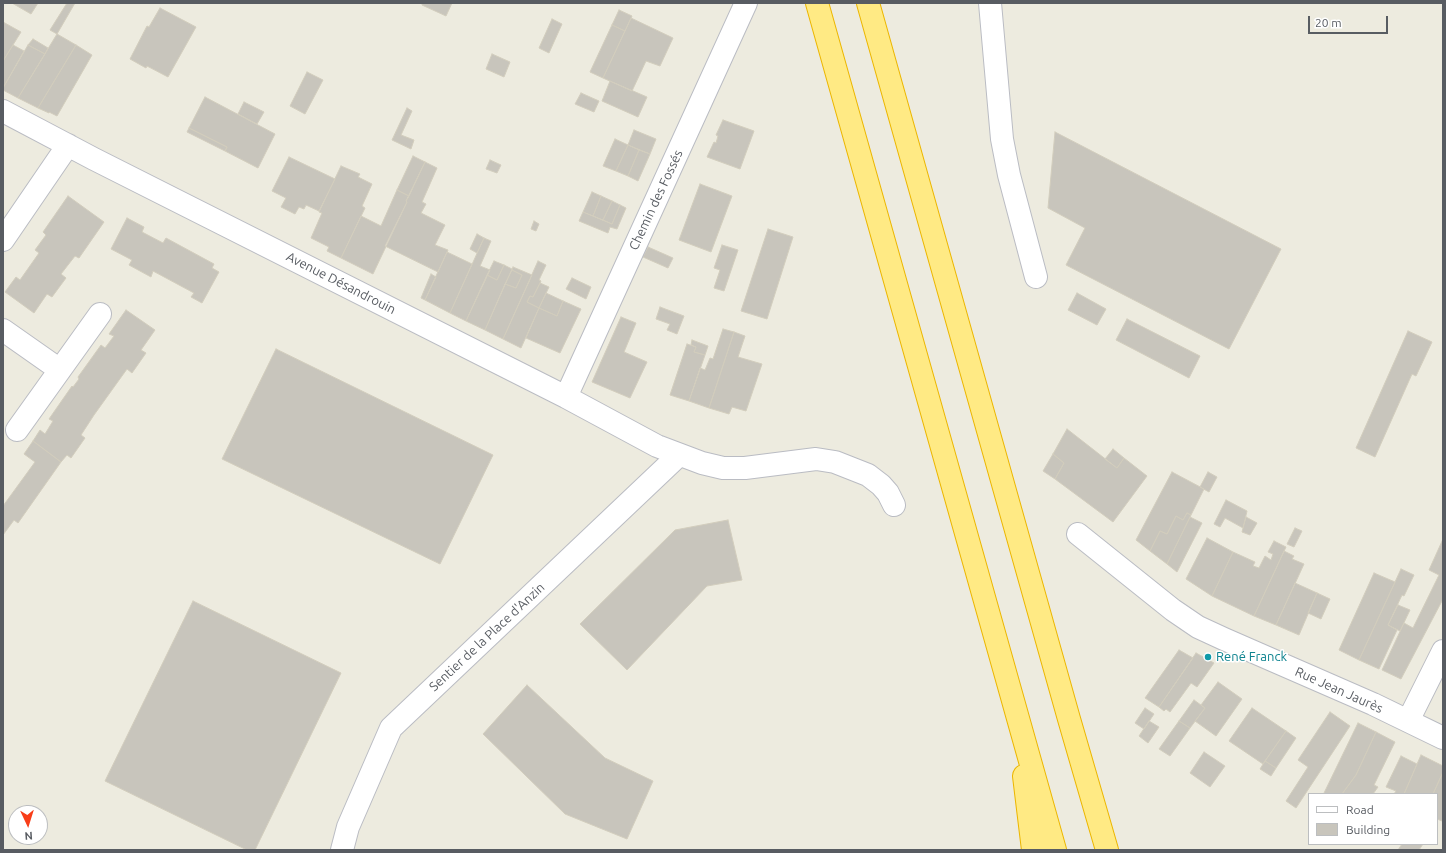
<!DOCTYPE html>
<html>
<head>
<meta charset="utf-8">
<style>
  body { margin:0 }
  #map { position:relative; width:1446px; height:853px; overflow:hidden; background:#edebdf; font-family:Ubuntu,sans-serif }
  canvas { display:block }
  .frame { position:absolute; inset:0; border:4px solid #585c62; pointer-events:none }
  .legend { position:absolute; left:1308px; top:793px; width:130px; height:52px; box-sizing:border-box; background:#fff; border:1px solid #bcbec0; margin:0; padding:5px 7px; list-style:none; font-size:12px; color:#585c62 }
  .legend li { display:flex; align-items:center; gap:8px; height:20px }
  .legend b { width:20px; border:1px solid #bcbec0 }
  .north { position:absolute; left:8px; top:805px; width:40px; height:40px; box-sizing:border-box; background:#fff; border:1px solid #bcbec0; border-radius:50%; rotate:176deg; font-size:11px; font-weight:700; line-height:16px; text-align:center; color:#585c62 }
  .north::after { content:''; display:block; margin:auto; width:14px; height:18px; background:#f83e19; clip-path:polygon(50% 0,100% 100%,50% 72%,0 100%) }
  .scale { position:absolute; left:1308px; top:16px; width:80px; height:18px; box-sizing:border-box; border:2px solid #585c62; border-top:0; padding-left:5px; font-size:12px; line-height:14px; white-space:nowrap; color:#585c62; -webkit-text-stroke:3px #fff; paint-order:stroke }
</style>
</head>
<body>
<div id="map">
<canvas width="1446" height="853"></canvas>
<div class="frame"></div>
<ul class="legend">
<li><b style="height:5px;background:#fff"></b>Road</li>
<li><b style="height:11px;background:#c8c5bc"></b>Building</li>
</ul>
<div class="north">N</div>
<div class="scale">20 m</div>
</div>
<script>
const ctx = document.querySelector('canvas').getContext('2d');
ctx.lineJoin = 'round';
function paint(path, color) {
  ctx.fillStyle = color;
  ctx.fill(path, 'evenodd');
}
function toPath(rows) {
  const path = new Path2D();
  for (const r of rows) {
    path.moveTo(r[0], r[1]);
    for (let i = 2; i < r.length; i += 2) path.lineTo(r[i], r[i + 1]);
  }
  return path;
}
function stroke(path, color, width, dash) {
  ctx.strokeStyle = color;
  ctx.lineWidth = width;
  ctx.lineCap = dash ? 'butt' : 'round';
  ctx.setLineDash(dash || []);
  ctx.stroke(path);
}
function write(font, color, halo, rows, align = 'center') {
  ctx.font = font + ' Ubuntu,sans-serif';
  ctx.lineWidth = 3;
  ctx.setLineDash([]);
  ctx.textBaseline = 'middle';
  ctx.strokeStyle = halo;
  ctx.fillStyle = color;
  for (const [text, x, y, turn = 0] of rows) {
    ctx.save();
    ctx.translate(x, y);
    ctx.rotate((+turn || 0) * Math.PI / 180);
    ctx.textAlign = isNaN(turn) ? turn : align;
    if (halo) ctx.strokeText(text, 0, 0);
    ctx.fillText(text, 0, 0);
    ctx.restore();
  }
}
const building = toPath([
  [12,3,38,3,31,14,12,3],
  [67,3,75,3,57,34,50,30,67,3],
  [422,3,452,3,446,16,422,5,422,3],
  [160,8,196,27,168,77,147,66,146,68,130,59,147,26,149,27,160,8],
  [619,10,632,16,625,31,612,25,619,10],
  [631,18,673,38,660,66,646,61,632,91,603,78,631,18],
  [552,19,562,24,549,53,539,48,552,19],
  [3,22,21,32,3,61,3,22],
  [612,25,625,31,603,78,590,72,612,25],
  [57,34,76,45,38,108,18,98,57,34],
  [33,39,48,48,45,54,28,45,33,39],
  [13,45,24,51,3,88,3,61,13,45],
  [28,45,45,54,18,98,3,90,3,88,28,45],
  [76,45,92,55,57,116,49,112,49,113,38,108,76,45],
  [492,54,510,62,504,77,486,69,492,54],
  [307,72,323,80,305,114,290,106,307,72],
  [610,81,647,97,638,117,602,101,610,81],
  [581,93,599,101,594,112,575,104,581,93],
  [205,97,275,134,258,168,225,151,227,147,189,128,205,97],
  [244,102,264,112,257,124,238,114,244,102],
  [407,108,412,111,401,135,414,140,411,149,392,140,407,108],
  [723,120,754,131,740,169,707,157,714,142,716,143,718,136,716,135,723,120],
  [189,128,227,147,225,151,187,132,189,128],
  [634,130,656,139,650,154,628,145,634,130],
  [1055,132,1281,249,1229,349,1066,265,1085,228,1048,208,1055,132],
  [615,139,628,145,616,171,603,166,615,139],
  [628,145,639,150,628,176,616,171,628,145],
  [639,150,650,154,638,181,628,176,639,150],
  [413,156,425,162,409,196,397,190,413,156],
  [289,157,335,179,319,211,306,205,304,209,299,207,295,214,281,207,286,198,272,191,289,157],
  [490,160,501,165,497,173,486,169,490,160],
  [425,162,437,168,422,202,426,204,421,213,445,225,435,245,448,250,438,272,385,246,407,202,406,201,425,162],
  [341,166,360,174,358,177,372,184,362,206,365,208,341,258,327,251,329,247,311,238,322,213,319,212,341,166],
  [700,184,732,196,711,252,679,240,700,184],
  [397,190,409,196,406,201,407,202,373,274,341,258,361,216,381,226,397,190],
  [592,192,601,196,593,216,583,212,592,192],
  [68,196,104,222,79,258,75,256,61,274,66,278,52,297,47,294,34,313,5,292,16,277,20,280,39,253,35,250,46,235,43,232,68,196],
  [601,196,612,201,603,220,593,216,601,196],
  [612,201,620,205,612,224,603,220,612,201],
  [620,205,626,208,617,229,610,227,608,233,579,221,583,212,612,224,620,205],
  [127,218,144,227,142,232,163,243,166,238,214,264,212,268,219,272,202,303,191,297,194,293,153,271,151,277,129,265,132,260,111,249,127,218],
  [534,221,539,224,536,231,531,229,534,221],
  [768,229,793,237,767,319,741,311,768,229],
  [477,234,484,238,477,253,470,249,477,234],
  [484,238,491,241,480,266,490,270,466,321,450,313,484,238],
  [722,245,738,250,724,291,714,288,720,270,714,268,722,245],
  [648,247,673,258,668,268,643,257,648,247],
  [447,252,472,264,450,313,425,300,447,252],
  [494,261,504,265,497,280,487,275,494,261],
  [538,261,546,265,539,280,541,281,533,297,530,296,527,302,539,308,521,348,503,339,538,261],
  [504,265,512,269,485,330,466,321,487,275,497,280,504,265],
  [513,267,532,275,503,339,485,330,505,284,516,288,522,275,512,270,513,267],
  [512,270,522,275,516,288,505,284,512,270],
  [431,274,436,277,425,300,421,298,431,274],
  [572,278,591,287,586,299,566,289,572,278],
  [540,283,549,287,539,308,527,302,530,296,533,297,540,283],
  [546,293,563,301,557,316,539,308,546,293],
  [1077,293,1106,309,1097,325,1068,310,1077,293],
  [563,301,581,309,560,353,526,338,539,308,557,316,563,301],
  [660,307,684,316,677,334,667,330,670,324,656,319,660,307],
  [126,310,155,330,141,350,146,353,132,373,127,369,94,415,81,435,85,438,71,458,67,455,61,462,33,441,40,430,45,434,53,421,49,419,72,386,73,387,79,379,78,377,101,345,105,348,114,336,109,334,126,310],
  [621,317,636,323,624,352,647,362,630,398,592,382,621,317],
  [1127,319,1200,356,1189,378,1116,340,1127,319],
  [723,329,734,332,709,408,689,401,700,368,705,370,710,358,713,359,723,329],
  [1408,331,1432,342,1416,376,1412,374,1375,457,1356,448,1408,331],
  [734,332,745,336,738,357,762,364,746,411,732,407,729,414,709,408,734,332],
  [692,340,708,346,705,355,694,352,696,347,691,345,692,340],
  [687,344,696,347,694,352,705,355,689,401,670,395,687,344],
  [276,349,493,455,440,564,222,459,276,349],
  [1067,429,1117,468,1124,458,1147,476,1113,522,1055,479,1064,463,1053,454,1067,429],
  [33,441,61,462,18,523,14,520,3,535,3,506,35,462,24,454,33,441],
  [1113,449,1124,458,1117,468,1105,459,1113,449],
  [1053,454,1064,463,1055,479,1043,471,1053,454],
  [1172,472,1204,489,1191,515,1187,513,1183,520,1176,516,1167,534,1160,531,1150,551,1136,540,1172,472],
  [1208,472,1217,477,1209,492,1200,487,1208,472],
  [1226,500,1247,511,1243,528,1225,518,1220,527,1214,524,1226,500],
  [1187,513,1191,515,1167,564,1150,551,1160,531,1167,534,1176,516,1183,520,1187,513],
  [1190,517,1202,523,1177,572,1167,564,1190,517],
  [1246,517,1257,523,1250,535,1242,532,1246,517],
  [728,520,742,580,707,586,627,670,580,624,675,530,728,520],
  [1295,528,1302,531,1294,547,1287,544,1295,528],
  [1207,538,1233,552,1212,596,1186,579,1207,538],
  [1443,539,1443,599,1401,679,1382,670,1404,623,1413,628,1439,575,1429,570,1443,539],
  [1274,541,1286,547,1254,616,1212,596,1233,552,1255,562,1253,566,1259,568,1265,556,1271,560,1273,554,1268,552,1274,541],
  [1284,551,1294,556,1292,559,1304,564,1276,625,1254,616,1284,551],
  [1401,569,1414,575,1404,596,1402,595,1388,625,1397,630,1379,669,1359,660,1401,569],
  [1374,573,1395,582,1359,660,1339,650,1374,573],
  [1295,583,1317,593,1299,635,1276,625,1295,583],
  [1317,593,1330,599,1321,619,1308,613,1317,593],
  [193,601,341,673,255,850,247,850,105,781,193,601],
  [1398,605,1410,610,1400,631,1388,625,1398,605],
  [1179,650,1193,658,1159,707,1145,698,1179,650],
  [1196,653,1214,663,1197,687,1191,683,1170,712,1166,709,1164,711,1159,707,1196,653],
  [1218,682,1242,699,1216,736,1195,721,1205,708,1201,705,1218,682],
  [527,685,605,758,653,781,627,839,565,814,483,734,527,685],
  [1194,700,1205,708,1190,728,1179,721,1194,700],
  [1145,708,1154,714,1144,729,1135,723,1145,708],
  [1252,708,1286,731,1263,764,1229,741,1252,708],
  [1330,712,1350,726,1296,808,1286,801,1308,767,1298,760,1330,712],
  [1149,721,1159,727,1148,743,1139,736,1149,721],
  [1179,721,1190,728,1170,756,1159,749,1179,721],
  [1358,723,1376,732,1356,775,1342,794,1326,794,1324,793,1358,723],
  [1286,731,1296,738,1276,768,1265,761,1286,731],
  [1376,732,1395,742,1374,785,1378,787,1373,794,1342,794,1356,775,1376,732],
  [1204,752,1225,766,1210,787,1190,773,1204,752],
  [1421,755,1443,766,1443,772,1433,794,1404,794,1421,755],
  [1401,756,1417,764,1404,794,1394,794,1396,791,1386,787,1401,756],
  [1265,761,1276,768,1271,776,1260,769,1265,761],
  [1443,772,1443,818,1442,821,1437,819,1437,794,1433,794,1443,772],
  [1402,844,1423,844,1419,850,1398,850,1402,844]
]);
paint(building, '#c8c5bc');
stroke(building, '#d2cdbd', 1);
const minor = toPath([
  [990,3,1002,139,1009,175,1036,277],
  [3,111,94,159,566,397,657,446,702,463,723,468,745,468,816,459,835,462,868,475,881,485,888,493,894,505],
  [3,240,68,145],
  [3,330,60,370],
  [566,397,746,3],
  [17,430,100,314],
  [1078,534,1173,610,1198,627,1224,639,1373,704,1443,738],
  [1408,721,1443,651],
  [342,850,348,827,391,728,679,455]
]);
const highway = toPath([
  [817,3,1055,850],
  [868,3,1069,719,1107,850],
  [1024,776,1033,850]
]);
stroke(minor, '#babcc3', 24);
stroke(highway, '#ecb600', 24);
stroke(minor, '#fff', 22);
stroke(highway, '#ffea84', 22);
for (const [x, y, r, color] of [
  [1208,657,4,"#0f9aa8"]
]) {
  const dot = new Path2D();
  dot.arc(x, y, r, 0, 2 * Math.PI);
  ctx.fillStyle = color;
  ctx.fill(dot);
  stroke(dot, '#fff', 1.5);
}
write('13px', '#585c62', '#fff', [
  ["Chemin des Fossés",656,200,-65],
  ["Avenue Désandrouin",341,283,27],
  ["Sentier de la Place d'Anzin",487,637,-43],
  ["Rue Jean Jaurès",1339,690,24]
]);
write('13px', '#0d838f', '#fff', [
  ["René Franck",1216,657]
], 'left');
</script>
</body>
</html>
